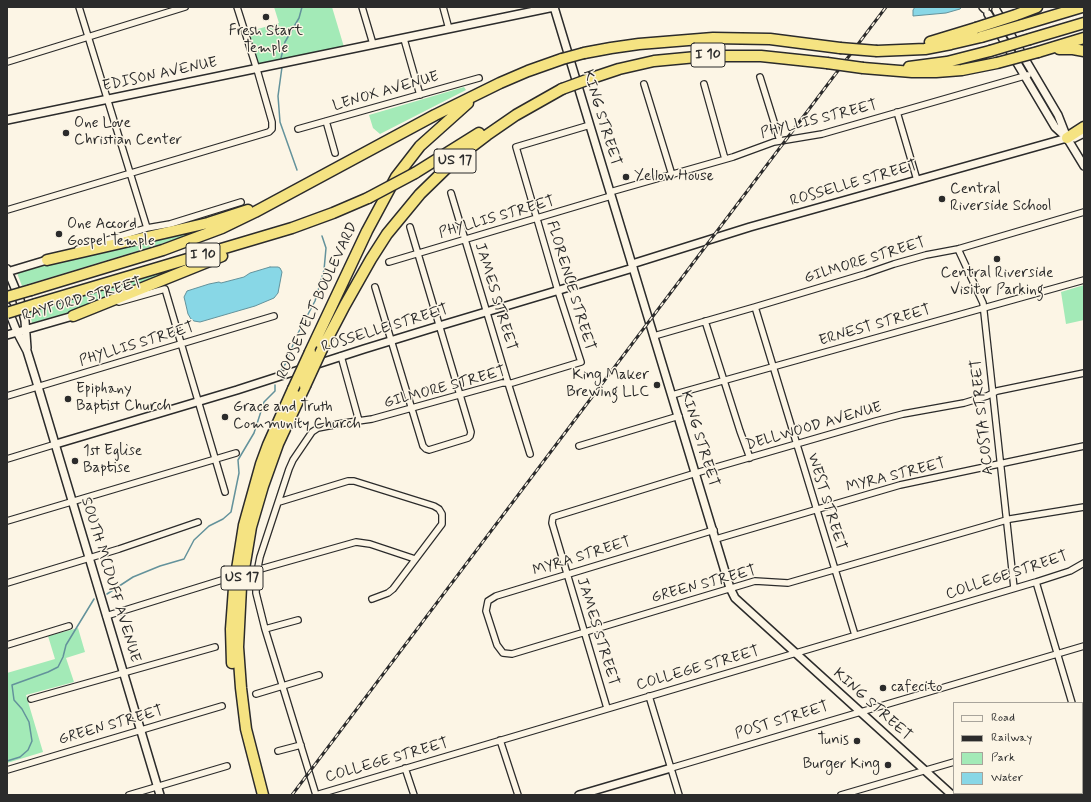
<!DOCTYPE html>
<html>
<head>
<meta charset="utf-8">
<style>
  body { margin:0 }
  #map { position:relative; width:1091px; height:802px; overflow:hidden; background:#fcf5e5; font-family:Mynerve,sans-serif }
  canvas { display:block }
  .frame { position:absolute; inset:0; border:8px solid #2b2b2b; pointer-events:none }
  .legend { position:absolute; left:953px; top:702px; width:130px; height:92px; box-sizing:border-box; background:#fcf5e5; border:1px solid #a8a49b; margin:0; padding:5px 7px; list-style:none; font-size:12px; color:#2b2b2b }
  .legend li { display:flex; align-items:center; gap:8px; height:20px }
  .legend b { width:20px; border:1px solid #a8a49b }
</style>
</head>
<body>
<div id="map">
<canvas width="1091" height="802"></canvas>
<div class="frame"></div>
<ul class="legend">
<li><b style="height:5px;background:#fcf5e5"></b>Road</li>
<li><b style="height:5px;background:#2b2b2b"></b>Railway</li>
<li><b style="height:11px;background:#a3eab7"></b>Park</li>
<li><b style="height:11px;background:#88d7e6"></b>Water</li>
</ul>
</div>
<script>
const ctx = document.querySelector('canvas').getContext('2d');
ctx.lineJoin = 'round';
function paint(path, color) {
  ctx.fillStyle = color;
  ctx.fill(path, 'evenodd');
}
function toPath(rows) {
  const path = new Path2D();
  for (const r of rows) {
    path.moveTo(r[0], r[1]);
    for (let i = 2; i < r.length; i += 2) path.lineTo(r[i], r[i + 1]);
  }
  return path;
}
function stroke(path, color, width, dash) {
  ctx.strokeStyle = color;
  ctx.lineWidth = width;
  ctx.lineCap = dash ? 'butt' : 'round';
  ctx.setLineDash(dash || []);
  ctx.stroke(path);
}
function write(font, color, halo, rows, align = 'center') {
  ctx.font = font + ' Mynerve,sans-serif';
  ctx.lineWidth = 3;
  ctx.setLineDash([]);
  ctx.textBaseline = 'middle';
  ctx.strokeStyle = halo;
  ctx.fillStyle = color;
  for (const [text, x, y, turn = 0] of rows) {
    ctx.save();
    ctx.translate(x, y);
    ctx.rotate((+turn || 0) * Math.PI / 180);
    ctx.textAlign = isNaN(turn) ? turn : align;
    if (halo) ctx.strokeText(text, 0, 0);
    ctx.fillText(text, 0, 0);
    ctx.restore();
  }
}
paint(toPath([
  [274,7,332,7,344,47,257,65,247,32,279,23],
  [464,87,466,90,380,134,373,128,369,115],
  [221,222,180,238,22,286,17,273,68,258],
  [195,260,83,308,32,323,29,310],
  [1084,285,1084,320,1066,324,1061,292],
  [78,628,85,652,66,658,74,682,26,695,43,752,7,763,7,673,55,659,48,636]
]), '#a3eab7');
const water = toPath([
  [915,7,962,7,960,9,946,13,913,16,913,10,915,7],
  [270,267,278,267,280,268,282,272,278,293,274,298,255,306,200,322,194,321,191,319,188,314,185,301,184,297,187,291,209,284,219,282,221,283,244,277,250,273,270,267]
]);
paint(water, '#88d7e6');
stroke(water, '#63929b', 1);
stroke(toPath([
  [281,58,285,42,299,18,302,7],
  [282,67,278,96,280,122,297,170],
  [279,373,286,363,296,337,315,301,324,270,326,248,322,236],
  [107,594,133,577,160,566,184,559,194,540,209,526,223,519,231,512,239,473,238,460,254,433,264,402,275,391,275,385],
  [7,761,20,757,28,750,32,741,29,722,22,709,14,700,12,685,48,672,58,667,63,657,66,645,94,599]
]), '#63929b', 1.5);
const minor = toPath([
  [79,7,147,228],
  [362,7,373,44],
  [443,7,449,29],
  [404,39,420,95],
  [7,62,185,7],
  [760,77,780,141],
  [644,84,672,175],
  [704,84,725,159],
  [897,112,917,180],
  [326,121,335,153],
  [298,129,479,78],
  [610,192,733,157,774,142,822,134,1028,75],
  [451,193,508,383,530,454],
  [7,210,269,132,272,129,272,122,258,73,237,7],
  [78,249,147,228,170,224,241,202],
  [958,249,983,303,1014,588],
  [389,262,611,196],
  [375,287,423,446,426,449,429,450,468,438,470,436,471,432,410,227],
  [119,302,165,289,225,492],
  [755,307,855,635],
  [705,321,740,431,750,458],
  [654,336,755,307,865,274,894,264,926,255,958,249,1084,212],
  [341,356,359,421],
  [672,395,1084,280],
  [7,396,274,316],
  [579,446,679,416],
  [7,459,56,444],
  [279,502,348,481,354,481,434,506,439,509,442,514,442,524,393,589,388,593,372,599],
  [7,521,236,453],
  [714,530,496,596,488,601,486,611,497,645,503,653,512,654,755,581,788,583,1010,519,1084,507],
  [716,539,900,485,1084,446],
  [257,570,356,542,370,544,415,559],
  [1036,582,1072,703],
  [7,583,119,549,198,522],
  [106,616,222,580],
  [265,629,298,620],
  [7,645,69,626],
  [256,694,319,675],
  [649,696,679,795],
  [31,699,215,647],
  [607,708,552,523,553,517,696,473,876,421,903,414,964,403,987,396,997,391,1084,373],
  [1082,724,1084,723],
  [1082,736,1084,743],
  [500,740,518,795],
  [278,751,301,745],
  [405,768,414,795],
  [671,768,1084,646],
  [7,770,222,706],
  [129,795,227,766],
  [316,795,265,629,256,593,256,577,260,557,289,469,293,460,312,432,318,428,344,423,372,419,502,383,512,383,581,362,558,291,516,147,590,125],
  [316,795,1036,582,1070,571,1084,563],
  [841,795,954,762],
  [1072,795,1079,793]
]);
const tertiary = toPath([
  [632,264,750,227,1067,138,1074,138,1084,133],
  [56,444,237,390,364,349,439,326,633,268],
  [579,795,671,768]
]);
const secondary = toPath([
  [554,7,730,588,735,598,952,795],
  [983,7,985,9],
  [996,10,1058,115,1067,138,1084,166],
  [988,14,1055,127,1067,138],
  [7,120,554,7],
  [7,269,20,300,25,321,27,348],
  [7,272,47,260],
  [7,307,17,332,27,351,36,380,160,795],
  [7,335,73,316]
]);
const motorway = toPath([
  [1016,15,1037,7],
  [1022,25,1082,7],
  [1030,39,1084,23],
  [930,42,976,28],
  [1059,49,1073,49,1084,51],
  [877,51,925,49,951,44,981,37],
  [1038,52,1084,38],
  [584,53,611,48,639,44,713,38,770,39,840,48],
  [909,67,947,62,990,51],
  [863,68,912,72,936,72,962,70,997,63],
  [592,78,619,69,654,61,707,56,761,56,827,63],
  [1067,138,1084,127],
  [415,173,479,133],
  [47,260,208,223,248,210],
  [31,290,163,250,222,228,255,212,435,115,500,83,528,71,562,59],
  [36,304,292,228,333,213,368,198],
  [73,316,222,256],
  [322,349,345,305,371,259,387,234,420,194,458,157,487,135,516,115,562,89],
  [310,352,367,231,396,177,420,146,468,103],
  [232,663,231,629,234,588,244,525,261,464,268,445,293,389],
  [263,795,246,729,241,688,238,647,241,587,251,527,263,486,278,444,305,386]
]);
stroke(minor, '#2b2b2b', 8);
stroke(tertiary, '#2b2b2b', 10);
stroke(secondary, '#2b2b2b', 10);
stroke(motorway, '#2b2b2b', 13);
stroke(minor, '#fcf5e5', 5.5);
stroke(tertiary, '#fcf5e5', 7);
stroke(secondary, '#fcf5e5', 7);
stroke(motorway, '#f5e382', 10);
const rail = toPath([
  [292,795,886,7]
]);
stroke(rail, '#2b2b2b', 3);
stroke(rail, '#fcf5e5', 1.5, [4.5]);
const motorwayBridge = toPath([
  [976,28,1016,15],
  [981,37,1022,25],
  [840,48,877,51],
  [990,51,1030,39],
  [562,59,584,53],
  [827,63,863,68],
  [997,63,1038,52],
  [562,89,592,78],
  [368,198,415,173],
  [7,297,31,290],
  [7,313,36,304],
  [305,386,322,349],
  [293,389,310,352]
]);
stroke(motorwayBridge, '#2b2b2b', 13, []);
stroke(motorwayBridge, '#f5e382', 10);
for (const [x, y, r, color] of [
  [266,17,4,"#2b2b2b"],
  [66,133,4,"#2b2b2b"],
  [626,177,4,"#2b2b2b"],
  [942,199,4,"#2b2b2b"],
  [59,234,4,"#2b2b2b"],
  [997,259,4,"#2b2b2b"],
  [657,385,4,"#2b2b2b"],
  [68,399,4,"#2b2b2b"],
  [225,417,4,"#2b2b2b"],
  [75,461,4,"#2b2b2b"],
  [883,688,4,"#2b2b2b"],
  [857,741,4,"#2b2b2b"],
  [888,765,4,"#2b2b2b"]
]) {
  const dot = new Path2D();
  dot.arc(x, y, r, 0, 2 * Math.PI);
  ctx.fillStyle = color;
  ctx.fill(dot);
  stroke(dot, '#fcf5e5', 1.5);
}
for (const [x, y, w] of [
  [708,55,34],
  [455,161,42],
  [203,255,34],
  [242,578,42]
]) {
  const box = new Path2D();
  box.roundRect(x - w / 2, y - 12, w, 24, 3);
  ctx.fillStyle = '#fcf5e5';
  ctx.fill(box);
  stroke(box, '#2b2b2b', 1);
}
write('bold 14px', '#2b2b2b', null, [
  ["I 10",708,55],
  ["US 17",455,161],
  ["I 10",203,255],
  ["US 17",242,578]
]);
write('15px', '#2b2b2b', '#fcf5e5', [
  ["Fresh Start",266,32,"center"],
  ["Temple",266,49,"center"],
  ["One Love",74,124],
  ["Christian Center",74,141],
  ["Yellow House",634,177],
  ["Central",950,190],
  ["Riverside School",950,207],
  ["One Accord",67,225],
  ["Gospel Temple",67,242],
  ["Central Riverside",997,274,"center"],
  ["Visitor Parking",997,291,"center"],
  ["King Maker",649,376,"right"],
  ["Brewing LLC",649,393,"right"],
  ["Epiphany",76,390],
  ["Baptist Church",76,407],
  ["Grace and Truth",233,408],
  ["Community Church",233,425],
  ["1st Eglise",83,452],
  ["Baptise",83,469],
  ["cafecito",891,688],
  ["Tunis",849,741,"right"],
  ["Burger King",880,765,"right"]
], 'left');
write('15px', '#2b2b2b', '#fcf5e5', [
  ["EDISON AVENUE",160,75,-12],
  ["LENOX AVENUE",386,92,-16],
  ["KING STREET",601,118,73],
  ["PHYLLIS STREET",819,120,-14],
  ["ROSSELLE STREET",854,184,-16],
  ["PHYLLIS STREET",497,218,-16],
  ["GILMORE STREET",865,261,-17],
  ["FLORENCE STREET",570,286,73],
  ["JAMES STREET",495,297,73],
  ["RAYFORD STREET",82,300,-16],
  ["ROOSEVELT BOULEVARD",318,301,-65],
  ["ERNEST STREET",875,326,-16],
  ["ROSSELLE STREET",385,329,-17],
  ["PHYLLIS STREET",137,345,-17],
  ["GILMORE STREET",445,388,-15],
  ["ACOSTA STREET",983,417,-96],
  ["DELLWOOD AVENUE",814,427,-16],
  ["KING STREET",699,439,73],
  ["MYRA STREET",896,476,-14],
  ["WEST STREET",826,502,73],
  ["MYRA STREET",582,557,-17],
  ["COLLEGE STREET",1007,576,-18],
  ["SOUTH MCDUFF AVENUE",110,580,73],
  ["GREEN STREET",704,585,-15],
  ["JAMES STREET",597,632,73],
  ["COLLEGE STREET",698,669,-16],
  ["KING STREET",872,705,42],
  ["POST STREET",782,721,-17],
  ["GREEN STREET",111,726,-16],
  ["COLLEGE STREET",387,761,-16]
]);
</script>
</body>
</html>
